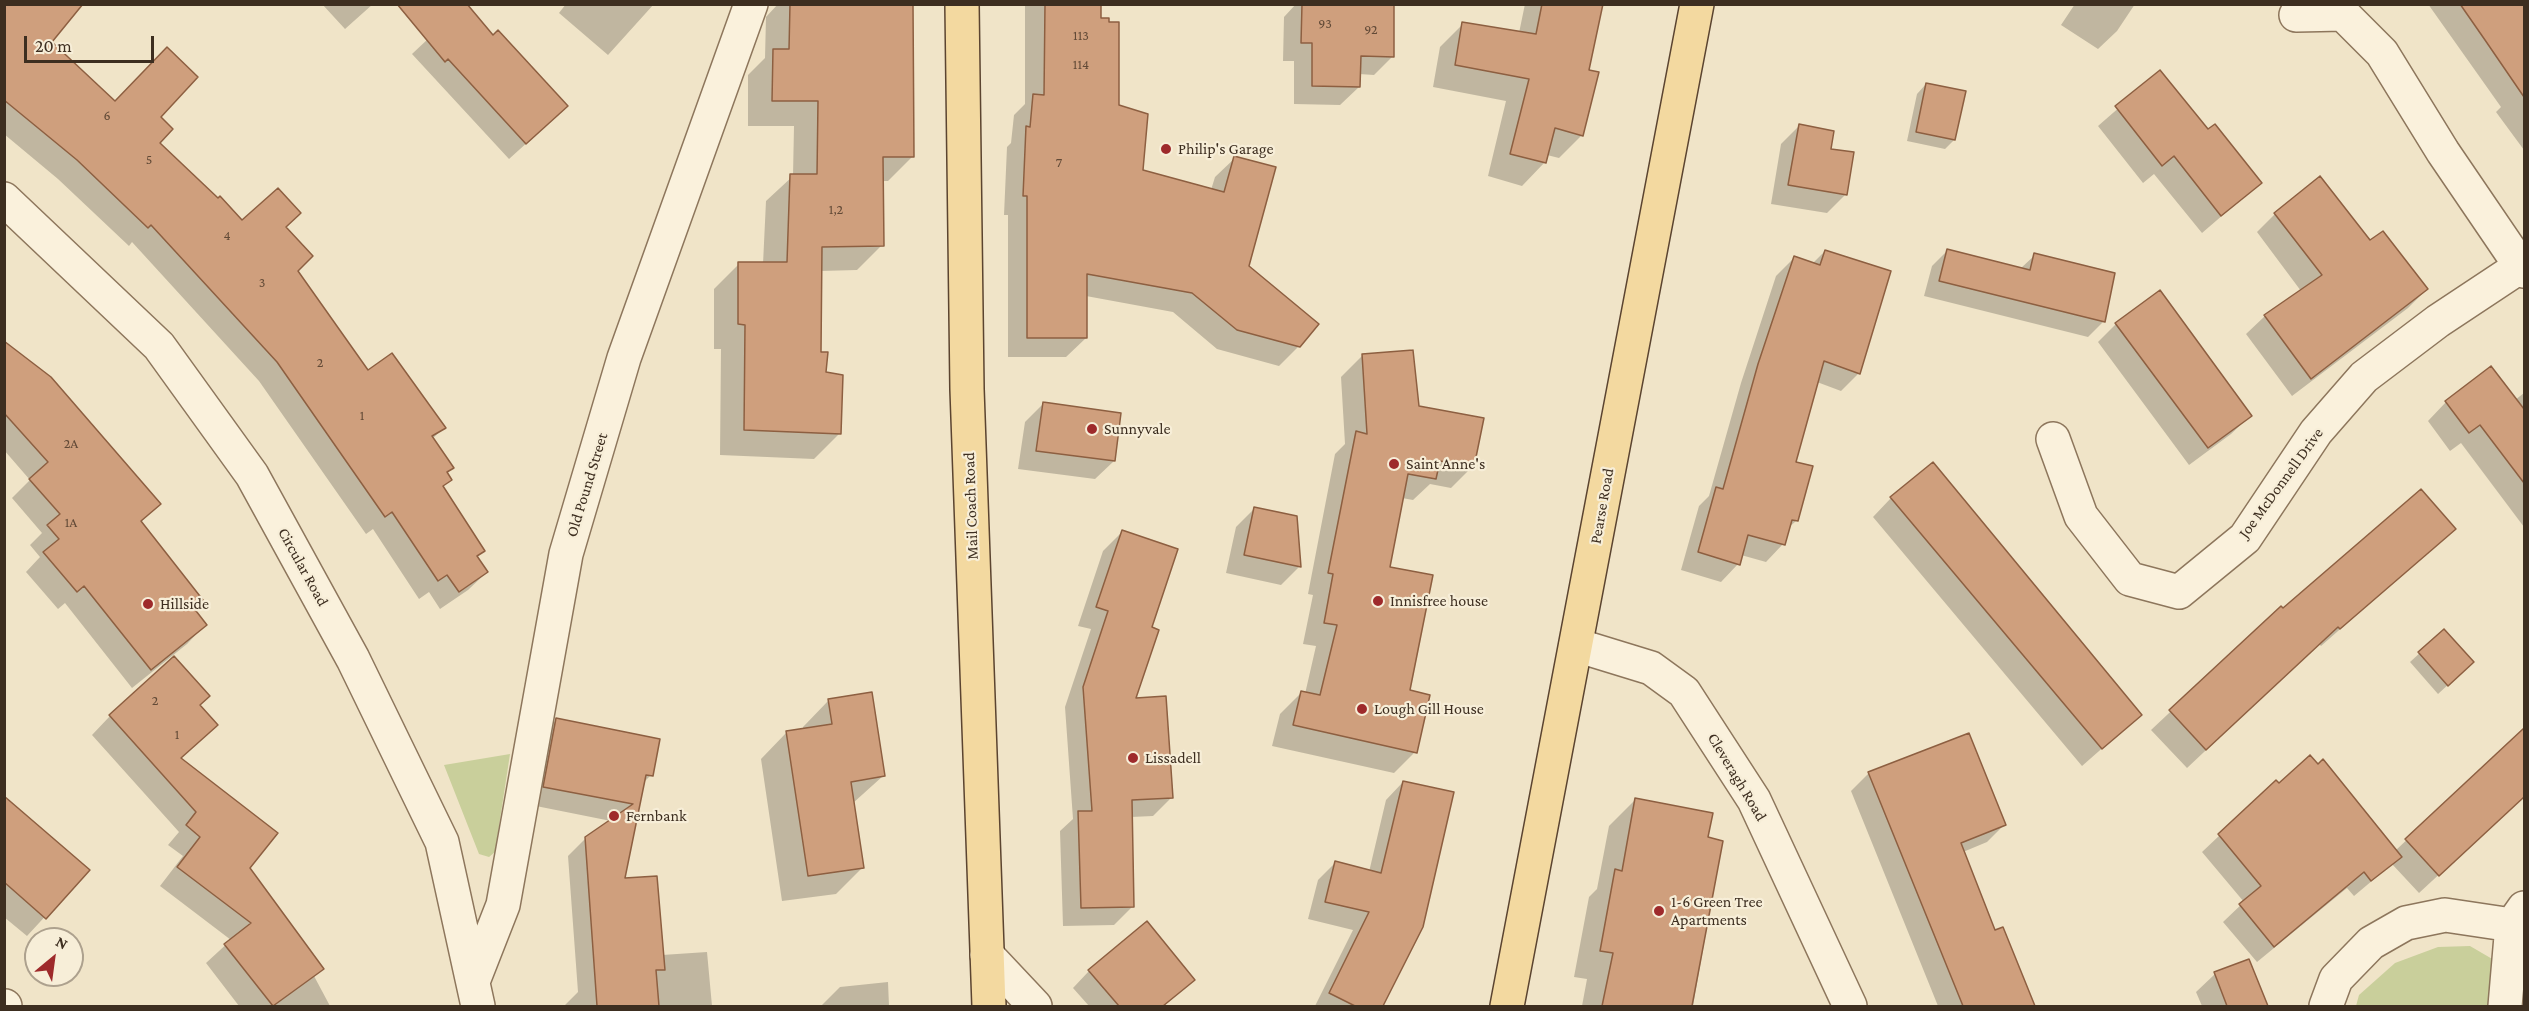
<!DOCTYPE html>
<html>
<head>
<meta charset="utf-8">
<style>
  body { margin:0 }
  #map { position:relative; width:2529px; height:1011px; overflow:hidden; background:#f0e4c8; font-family:"Crimson Pro",serif }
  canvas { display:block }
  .frame { position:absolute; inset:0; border:6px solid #3d2e20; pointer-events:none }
  .north { position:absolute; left:24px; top:927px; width:60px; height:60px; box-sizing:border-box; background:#f7eed8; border:2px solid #ada18e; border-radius:50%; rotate:29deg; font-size:16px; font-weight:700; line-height:24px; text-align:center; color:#3d2e20 }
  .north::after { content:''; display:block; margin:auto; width:21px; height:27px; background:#9e2a2b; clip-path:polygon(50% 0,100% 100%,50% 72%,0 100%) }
  .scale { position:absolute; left:24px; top:36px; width:130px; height:27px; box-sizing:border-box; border:3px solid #3d2e20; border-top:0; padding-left:8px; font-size:18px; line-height:21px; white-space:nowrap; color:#3d2e20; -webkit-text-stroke:4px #f7eed8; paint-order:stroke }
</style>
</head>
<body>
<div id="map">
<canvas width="2529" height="1011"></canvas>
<div class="frame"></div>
<div class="north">N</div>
<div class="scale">20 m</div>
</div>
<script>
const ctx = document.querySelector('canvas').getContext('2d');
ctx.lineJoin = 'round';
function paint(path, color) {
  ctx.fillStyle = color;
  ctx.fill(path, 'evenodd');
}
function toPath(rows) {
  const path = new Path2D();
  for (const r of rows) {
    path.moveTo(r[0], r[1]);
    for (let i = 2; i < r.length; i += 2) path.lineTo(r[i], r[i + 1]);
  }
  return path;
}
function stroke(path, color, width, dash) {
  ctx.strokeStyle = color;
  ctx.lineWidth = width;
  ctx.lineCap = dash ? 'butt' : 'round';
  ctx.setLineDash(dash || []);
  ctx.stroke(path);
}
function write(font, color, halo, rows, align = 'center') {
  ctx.font = font + ' "Crimson Pro",serif';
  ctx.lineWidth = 4.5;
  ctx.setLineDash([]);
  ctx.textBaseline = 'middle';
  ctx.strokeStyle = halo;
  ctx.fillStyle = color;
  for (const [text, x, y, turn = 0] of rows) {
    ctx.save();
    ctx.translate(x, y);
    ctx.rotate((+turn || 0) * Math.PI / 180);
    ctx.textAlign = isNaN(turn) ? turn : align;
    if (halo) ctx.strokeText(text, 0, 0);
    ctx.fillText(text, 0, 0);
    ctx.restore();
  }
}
paint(toPath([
  [510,754,495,852,489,857,479,854,444,765],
  [2470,946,2494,960,2492,1006,2356,1006,2359,995,2395,963,2438,947]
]), '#c9cf9b');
paint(toPath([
  [4,4,50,42,115,103,158,117,158,143,242,222,285,228,296,271,368,372,444,428,432,439,452,468,446,473,450,480,442,487,483,551,476,557,487,572,468,590,440,609,429,592,419,599,373,529,366,534,259,381,132,242,129,246,58,179,4,134],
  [322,4,373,4,345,29],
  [566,4,654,4,608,55,559,13],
  [778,4,912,4,913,156,888,181,881,181,882,245,857,270,820,271,819,353,839,434,814,459,720,455,721,349,714,349,714,289,739,264,763,264,766,201,793,176,794,126,748,126,748,75,765,58,766,17],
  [1025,4,1100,4,1100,19,1117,106,1141,171,1211,190,1215,177,1235,158,1247,266,1299,346,1279,366,1217,349,1173,312,1086,296,1086,338,1066,357,1008,357,1008,215,1004,215,1007,147,1011,143,1014,115,1025,104],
  [1296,4,1393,4,1393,56,1374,75,1359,74,1359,87,1340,105,1294,104,1294,61,1283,61,1284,17],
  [1525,4,1601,4,1587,71,1582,135,1559,158,1547,155,1545,162,1522,186,1488,176,1506,101,1433,87,1440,47,1463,24,1519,33],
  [2075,4,2135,4,2117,31,2098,49,2061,25],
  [2428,4,2524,4,2524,150,2496,112,2501,107],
  [429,38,550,122,509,159,412,54],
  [2160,72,2207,131,2260,183,2202,233,2154,174,2143,183,2098,126],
  [1926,84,1954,140,1945,149,1907,141,1917,94],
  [1799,126,1829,150,1852,154,1845,195,1827,213,1771,204,1781,144],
  [2275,214,2370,242,2427,289,2408,308,2292,396,2246,334,2265,316,2301,291,2257,232],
  [1948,250,2020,269,2035,255,2104,321,2088,337,1924,296,1932,266],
  [1825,251,1859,373,1841,391,1817,382,1794,463,1796,521,1787,529,1783,544,1766,562,1741,555,1738,564,1721,582,1681,570,1699,506,1709,496,1741,383,1776,276,1794,258,1812,264],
  [2116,324,2250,416,2231,434,2189,465,2098,342],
  [4,343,159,504,141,522,201,600,192,609,205,625,187,644,132,688,65,603,58,609,26,572,40,557,30,545,42,533,12,498,30,480,4,450],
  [1363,355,1417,407,1473,466,1451,488,1430,484,1413,500,1402,498,1388,568,1415,752,1394,773,1272,746,1280,714,1301,693,1305,694,1316,646,1303,644,1313,595,1308,594,1335,454,1345,444,1341,377],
  [2524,393,2524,527,2461,443,2450,451,2428,421,2446,402,2515,400],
  [1043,404,1114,461,1095,479,1018,469,1025,422],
  [1891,498,2140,715,2082,766,1873,517],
  [1255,508,1300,566,1281,585,1226,573,1236,527],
  [2454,529,2321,646,2319,644,2187,768,2151,730,2281,608,2283,610],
  [1122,532,1151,628,1134,700,1172,797,1153,816,1131,817,1133,906,1114,925,1063,926,1060,831,1073,819,1065,707,1091,629,1078,626,1103,551],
  [2444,631,2463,671,2438,694,2410,662],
  [829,700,883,776,853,803,863,867,836,894,782,901,761,759,787,732,803,730,803,727],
  [199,706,180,759,248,868,322,968,314,976,330,1006,239,1006,206,963,231,940,160,886,183,856,168,845,179,832,92,735,110,716],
  [556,720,651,775,642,784,624,880,662,955,707,952,712,1006,564,1006,578,992,568,856,586,838,611,821,526,804,538,738],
  [2524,729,2524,796,2419,893,2392,864,2354,896,2347,888,2257,962,2223,922,2244,902,2202,852,2276,782,2395,851],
  [1968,735,2004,825,1987,842,1963,852,1994,932,2002,929,2034,1006,1938,1006,1851,791,1868,774],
  [1403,782,1421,926,1381,1006,1315,1006,1353,930,1308,919,1318,880,1335,863,1369,872,1386,800],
  [4,796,88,870,27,936,4,917],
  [1636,799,1707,839,1722,842,1693,1006,1582,1006,1587,979,1574,977,1589,897,1597,889,1609,826],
  [2248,961,2266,1006,2202,1006,2196,992,2215,974],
  [1089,971,1193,979,1164,1006,1089,1006,1073,988],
  [888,982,889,1006,821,1006,840,987]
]), '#0003');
const building = toPath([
  [4,4,83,4,52,42,115,101,167,47,198,77,161,117,173,129,160,143,218,198,220,196,242,220,278,188,301,213,286,227,313,256,298,271,368,370,392,353,446,428,432,436,454,468,447,472,452,480,443,486,485,551,477,556,488,572,459,592,447,575,438,581,392,512,385,517,277,362,151,225,148,228,77,160,4,100,4,4],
  [397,4,467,4,493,35,498,30,568,106,526,144,448,59,445,62,397,4],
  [790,4,913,4,914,157,883,157,884,246,822,247,821,352,828,352,826,372,843,375,841,434,744,430,745,325,738,324,738,262,787,262,790,174,817,174,818,101,772,101,773,49,789,49,790,4],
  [1045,4,1101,4,1101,18,1109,18,1109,22,1119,22,1119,105,1148,114,1143,170,1224,192,1234,156,1276,167,1249,266,1319,324,1300,347,1237,330,1192,293,1087,274,1087,338,1027,338,1027,196,1023,196,1026,126,1030,127,1033,94,1044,95,1045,4],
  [1302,4,1394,4,1394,57,1361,56,1360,87,1312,86,1312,43,1301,43,1302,4],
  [1542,4,1603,4,1589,70,1599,72,1583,136,1555,128,1546,163,1510,154,1529,79,1455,65,1462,22,1536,34,1542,4],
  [2460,4,2524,4,2524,97,2485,40,2460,4],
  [2160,70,2208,129,2215,124,2262,183,2221,216,2174,156,2162,166,2115,106,2160,70],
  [1926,83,1966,91,1955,140,1916,132,1926,83],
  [1799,124,1834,131,1831,149,1854,152,1847,195,1788,185,1799,124],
  [2320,176,2370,240,2383,231,2428,289,2311,379,2264,315,2322,275,2274,213,2320,176],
  [1947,249,2030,270,2034,253,2115,273,2105,322,1939,281,1947,249],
  [1825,250,1891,271,1860,374,1824,361,1796,462,1813,466,1798,521,1792,520,1785,545,1748,535,1740,565,1698,552,1716,487,1723,489,1758,364,1794,256,1820,265,1825,250],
  [2160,290,2252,416,2208,448,2115,323,2160,290],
  [4,341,51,377,161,504,141,521,203,600,193,607,207,625,151,670,84,586,77,592,43,552,59,539,47,525,60,514,29,479,48,462,4,413,4,341],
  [1413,350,1419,406,1484,418,1474,467,1440,461,1436,479,1408,474,1390,567,1433,575,1410,690,1430,695,1417,753,1293,725,1301,691,1320,695,1337,625,1324,623,1333,574,1328,573,1356,431,1367,434,1362,354,1413,350],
  [2491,366,2524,409,2524,483,2480,425,2469,433,2445,401,2491,366],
  [1043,402,1121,413,1115,461,1036,451,1043,402],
  [1933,462,2142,715,2102,749,1890,497,1933,462],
  [2421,489,2456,529,2340,629,2338,627,2206,750,2169,710,2281,606,2283,608,2421,489],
  [1254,507,1297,516,1301,567,1244,555,1254,507],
  [1122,530,1178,549,1152,627,1159,630,1136,698,1166,696,1173,798,1132,800,1134,907,1081,908,1078,811,1092,811,1083,687,1108,611,1096,607,1122,530],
  [2444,629,2474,662,2448,686,2418,652,2444,629],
  [174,656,210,696,200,705,218,725,181,758,278,833,250,868,324,969,273,1006,224,944,251,923,177,867,200,837,186,825,196,812,109,715,174,656],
  [872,692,885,776,851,782,864,868,808,876,786,731,832,724,828,699,872,692],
  [556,718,660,739,653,776,646,775,625,878,657,876,665,970,656,970,659,1006,597,1006,585,837,633,804,543,787,556,718],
  [2524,728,2524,797,2439,876,2405,839,2524,728],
  [1969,733,2006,825,1961,843,1995,930,2003,927,2035,1006,1963,1006,1868,772,1969,733],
  [2310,755,2318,764,2323,759,2402,857,2371,881,2364,872,2274,947,2239,904,2261,886,2218,834,2276,780,2279,783,2310,755],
  [1403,781,1454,792,1423,927,1383,1006,1355,1006,1329,993,1369,912,1325,902,1335,861,1381,873,1403,781],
  [4,796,90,870,46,919,4,882,4,796],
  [1635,798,1713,813,1708,837,1723,841,1692,1006,1602,1006,1613,953,1600,951,1615,869,1622,871,1635,798],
  [1147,921,1195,980,1163,1006,1119,1006,1088,970,1147,921],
  [2249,959,2268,1006,2227,1006,2214,972,2249,959]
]);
paint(building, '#cf9f7d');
stroke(building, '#8d5f41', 1.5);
const minor = toPath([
  [2296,15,2343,14,2382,53,2443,152,2524,271],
  [4,199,159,346,252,475,353,659,442,842,478,1006],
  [2053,439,2081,516,2130,579,2179,592,2245,538,2316,432,2364,377,2438,321,2521,266],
  [1576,645,1651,668,1684,692,1754,800,1850,1006],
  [987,955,1035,1006],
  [474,979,503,905,566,554,624,358,751,4],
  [4,1006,5,1006],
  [2326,1006,2336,979,2371,943,2406,923,2445,915,2512,925],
  [2505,1006,2512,925,2524,908]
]);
const major = toPath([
  [962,4,967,389,989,1006],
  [1507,1006,1697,4]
]);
stroke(minor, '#8d765c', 36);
stroke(major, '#5b4430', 36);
stroke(minor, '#faf1dc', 33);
stroke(major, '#f3d9a0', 33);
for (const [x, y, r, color] of [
  [1166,149,6,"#9e2a2b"],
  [1092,429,6,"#9e2a2b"],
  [1394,464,6,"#9e2a2b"],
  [1378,601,6,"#9e2a2b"],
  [148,604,6,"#9e2a2b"],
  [1362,709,6,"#9e2a2b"],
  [1133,758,6,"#9e2a2b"],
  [614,816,6,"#9e2a2b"],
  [1659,911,6,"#9e2a2b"]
]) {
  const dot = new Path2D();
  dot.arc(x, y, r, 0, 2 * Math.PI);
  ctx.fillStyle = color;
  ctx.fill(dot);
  stroke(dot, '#f7eed8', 2);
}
write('14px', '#624a37', null, [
  ["93",1325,24],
  ["92",1371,30],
  ["113",1081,36],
  ["114",1081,65],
  ["6",107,116],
  ["5",149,160],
  ["7",1059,163],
  ["1,2",836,210],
  ["4",227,236],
  ["3",262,283],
  ["2",320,363],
  ["1",362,416],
  ["2A",71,444],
  ["1A",71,523],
  ["2",155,701],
  ["1",177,735]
]);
write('16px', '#3d2e20', '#f7eed8', [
  ["Philip's Garage",1178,149],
  ["Sunnyvale",1104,429],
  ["Saint Anne's",1406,464],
  ["Innisfree house",1390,601],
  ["Hillside",160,604],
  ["Lough Gill House",1374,709],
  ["Lissadell",1145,758],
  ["Fernbank",626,816],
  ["1-6 Green Tree",1671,902],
  ["Apartments",1671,920]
], 'left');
write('16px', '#3d2e20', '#f7eed8', [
  ["Joe McDonnell Drive",2281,483,-54],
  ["Old Pound Street",587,485,-73],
  ["Mail Coach Road",971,506,-92],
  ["Pearse Road",1602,506,-80],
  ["Circular Road",303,567,61],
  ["Cleveragh Road",1737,777,59]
]);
</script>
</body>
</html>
